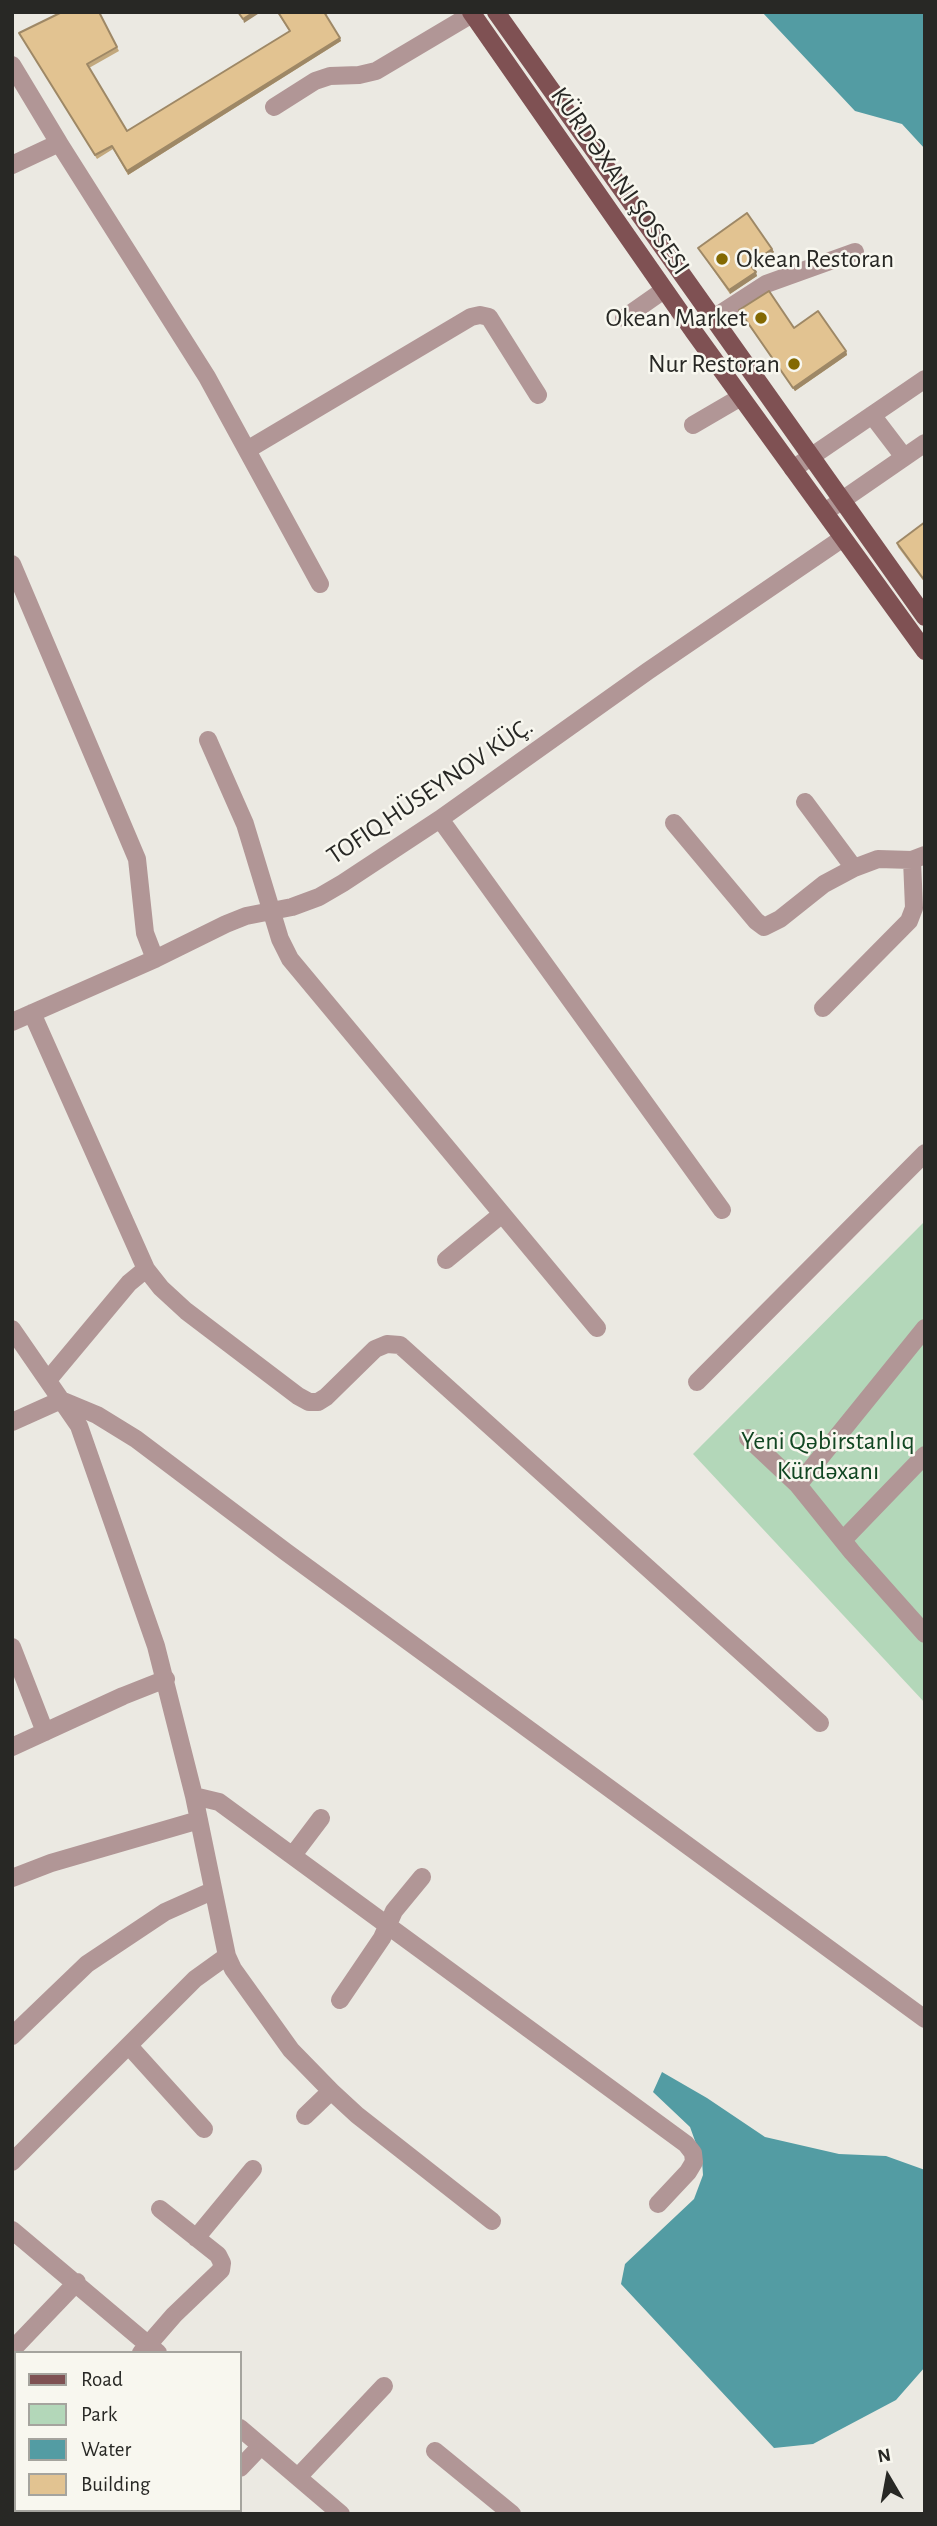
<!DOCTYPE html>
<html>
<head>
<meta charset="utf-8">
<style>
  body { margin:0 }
  #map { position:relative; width:937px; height:2526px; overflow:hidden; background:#ebe9e2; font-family:"Alegreya Sans",sans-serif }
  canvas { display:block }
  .frame { position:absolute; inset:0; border:14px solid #282825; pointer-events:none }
  .legend { position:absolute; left:14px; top:2351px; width:228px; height:161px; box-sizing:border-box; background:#f8f7ef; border:2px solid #a5a49e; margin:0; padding:9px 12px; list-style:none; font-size:21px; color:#282825 }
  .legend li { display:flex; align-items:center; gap:14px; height:35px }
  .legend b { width:35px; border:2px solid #a5a49e }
  .north { position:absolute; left:853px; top:2442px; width:70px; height:70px; -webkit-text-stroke:5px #f8f7ef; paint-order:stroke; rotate:350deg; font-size:19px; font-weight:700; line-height:28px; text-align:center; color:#282825 }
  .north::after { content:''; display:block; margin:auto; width:24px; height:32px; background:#282825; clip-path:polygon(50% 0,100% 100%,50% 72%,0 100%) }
</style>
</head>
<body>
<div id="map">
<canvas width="937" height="2526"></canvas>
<div class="frame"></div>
<ul class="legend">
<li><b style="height:9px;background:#7f5153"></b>Road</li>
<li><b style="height:19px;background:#b3d7b9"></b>Park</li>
<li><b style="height:19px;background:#539ca3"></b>Water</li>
<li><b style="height:19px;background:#e2c391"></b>Building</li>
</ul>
<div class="north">N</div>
</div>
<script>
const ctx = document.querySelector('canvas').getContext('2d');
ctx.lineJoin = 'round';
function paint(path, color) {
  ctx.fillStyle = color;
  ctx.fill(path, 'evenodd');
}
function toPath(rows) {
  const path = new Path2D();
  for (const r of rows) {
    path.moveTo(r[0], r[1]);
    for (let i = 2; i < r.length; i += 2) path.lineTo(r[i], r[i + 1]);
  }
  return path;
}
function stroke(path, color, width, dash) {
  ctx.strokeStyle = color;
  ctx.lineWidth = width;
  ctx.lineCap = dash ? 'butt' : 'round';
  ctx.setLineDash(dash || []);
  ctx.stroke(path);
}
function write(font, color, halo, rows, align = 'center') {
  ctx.font = font + ' "Alegreya Sans",sans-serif';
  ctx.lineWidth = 5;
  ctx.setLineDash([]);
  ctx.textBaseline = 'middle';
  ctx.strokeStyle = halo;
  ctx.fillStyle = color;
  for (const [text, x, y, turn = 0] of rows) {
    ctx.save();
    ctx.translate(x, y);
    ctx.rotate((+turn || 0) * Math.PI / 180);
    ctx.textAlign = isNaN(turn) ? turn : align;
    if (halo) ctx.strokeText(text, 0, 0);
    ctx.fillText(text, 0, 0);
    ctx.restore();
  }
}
paint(toPath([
  [925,1221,925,1703,693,1454]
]), '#b3d7b9');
paint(toPath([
  [762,12,925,12,925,149,902,124,855,111],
  [662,2072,707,2098,765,2137,839,2154,886,2156,925,2170,925,2367,896,2400,813,2444,774,2448,621,2284,625,2264,694,2199,703,2175,702,2160,690,2127,653,2092]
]), '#539ca3');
stroke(toPath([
  [12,65,59,143,12,165],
  [274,107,315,81,330,76,359,75,376,71,472,14],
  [59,143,207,377,320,584],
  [624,318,664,290],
  [712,319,766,284,855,252],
  [872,415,904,457],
  [693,425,741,397],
  [247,450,471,317,480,315,489,317,538,395],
  [793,469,925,379],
  [825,512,925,443],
  [12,564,137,859,145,933,155,959],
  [208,740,245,824,280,939,290,959,597,1328],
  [805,802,854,868],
  [440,819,722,1210],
  [674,823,756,921,764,927,780,919,824,884,854,868,878,859,912,860,925,855],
  [823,1008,909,921,914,908,912,860],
  [32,1013,146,1269,161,1288,186,1311,298,1396,309,1402,318,1402,326,1397,375,1349,387,1344,400,1345,820,1723],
  [12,1022,155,959,226,924,246,916,292,907,319,897,343,883,440,819,648,671,843,538],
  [446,1260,502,1214],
  [12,1329,79,1426,156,1646,194,1796,227,1956,233,1969,291,2050,331,2091,357,2115,492,2221],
  [48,1380,129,1283,146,1269],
  [697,1382,925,1153],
  [12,1422,61,1400,97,1415,136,1439,286,1552,925,2019],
  [748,1438,798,1485,852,1552,925,1634],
  [798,1485,925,1328],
  [843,1540,925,1455],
  [12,1647,45,1732],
  [12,1747,123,1696,166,1679],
  [194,1796,219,1802,686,2144,693,2153,694,2162,688,2172,658,2204],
  [293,1855,321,1818],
  [12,1878,51,1863,199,1820],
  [340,2000,382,1938,394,1911,422,1877],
  [12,2036,87,1964,165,1912,212,1891],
  [129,2046,204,2129],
  [305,2116,331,2091],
  [12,2162,195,1979,227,1956],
  [12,2230,158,2353],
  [196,2238,253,2169],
  [12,2350,77,2282],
  [141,2353,174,2315,221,2270,222,2263,218,2255,160,2209],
  [240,2428,341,2514],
  [435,2451,512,2514],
  [240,2468,260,2447],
  [298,2477,384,2386],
  [12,2507,16,2503],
  [195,2514,199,2510]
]), '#b19696', 18);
stroke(toPath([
  [471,12,694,332,925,651],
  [496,12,925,617]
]), '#7f5153', 18);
paint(toPath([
  [277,12,331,12,326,15,341,41,128,175,113,149,97,159,19,33,117,47,119,51,89,68,127,131,290,32],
  [698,248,772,249,774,252,752,268,757,276,730,294,700,251],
  [739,310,794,328,846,351,847,355,795,391,741,314],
  [925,522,925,583,898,547,897,543]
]), '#c2a87d');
paint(toPath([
  [254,12,261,12,244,23,243,19],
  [340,38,341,41,128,175,127,171],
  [772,249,774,252,752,268,750,265],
  [756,272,757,276,730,294,729,290],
  [846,351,847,355,795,391,793,388]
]), '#9e8866');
const building = toPath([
  [62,12,99,12,117,47,87,64,127,131,290,31,278,12,324,12,340,38,127,171,112,146,95,155,19,33,62,12],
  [238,12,254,12,243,19,238,12],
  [747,213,772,249,750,265,756,272,729,290,698,248,747,213],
  [769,291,794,328,818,311,846,351,793,388,739,310,769,291],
  [925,522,925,581,897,543,925,522]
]);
paint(building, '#e2c391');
stroke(building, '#9e8866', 2);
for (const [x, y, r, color] of [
  [722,259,7,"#836902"],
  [761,318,7,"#836902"],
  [794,364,7,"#836902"]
]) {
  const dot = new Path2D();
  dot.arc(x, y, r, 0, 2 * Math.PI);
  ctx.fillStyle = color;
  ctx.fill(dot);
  stroke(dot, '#f8f7ef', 2.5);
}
write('26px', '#282825', '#f8f7ef', [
  ["KÜRDƏXANI ŞOSSESI",620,181,55],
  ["TOFIQ HÜSEYNOV KÜÇ.",430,791,-34]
]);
write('26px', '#282825', '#f8f7ef', [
  ["Okean Restoran",736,259,"left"],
  ["Okean Market",747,318],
  ["Nur Restoran",780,364]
], 'right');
write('26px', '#114622', '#f8f7ef', [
  ["Yeni Qəbirstanlıq",828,1441],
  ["Kürdəxanı",828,1471]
]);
</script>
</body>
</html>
